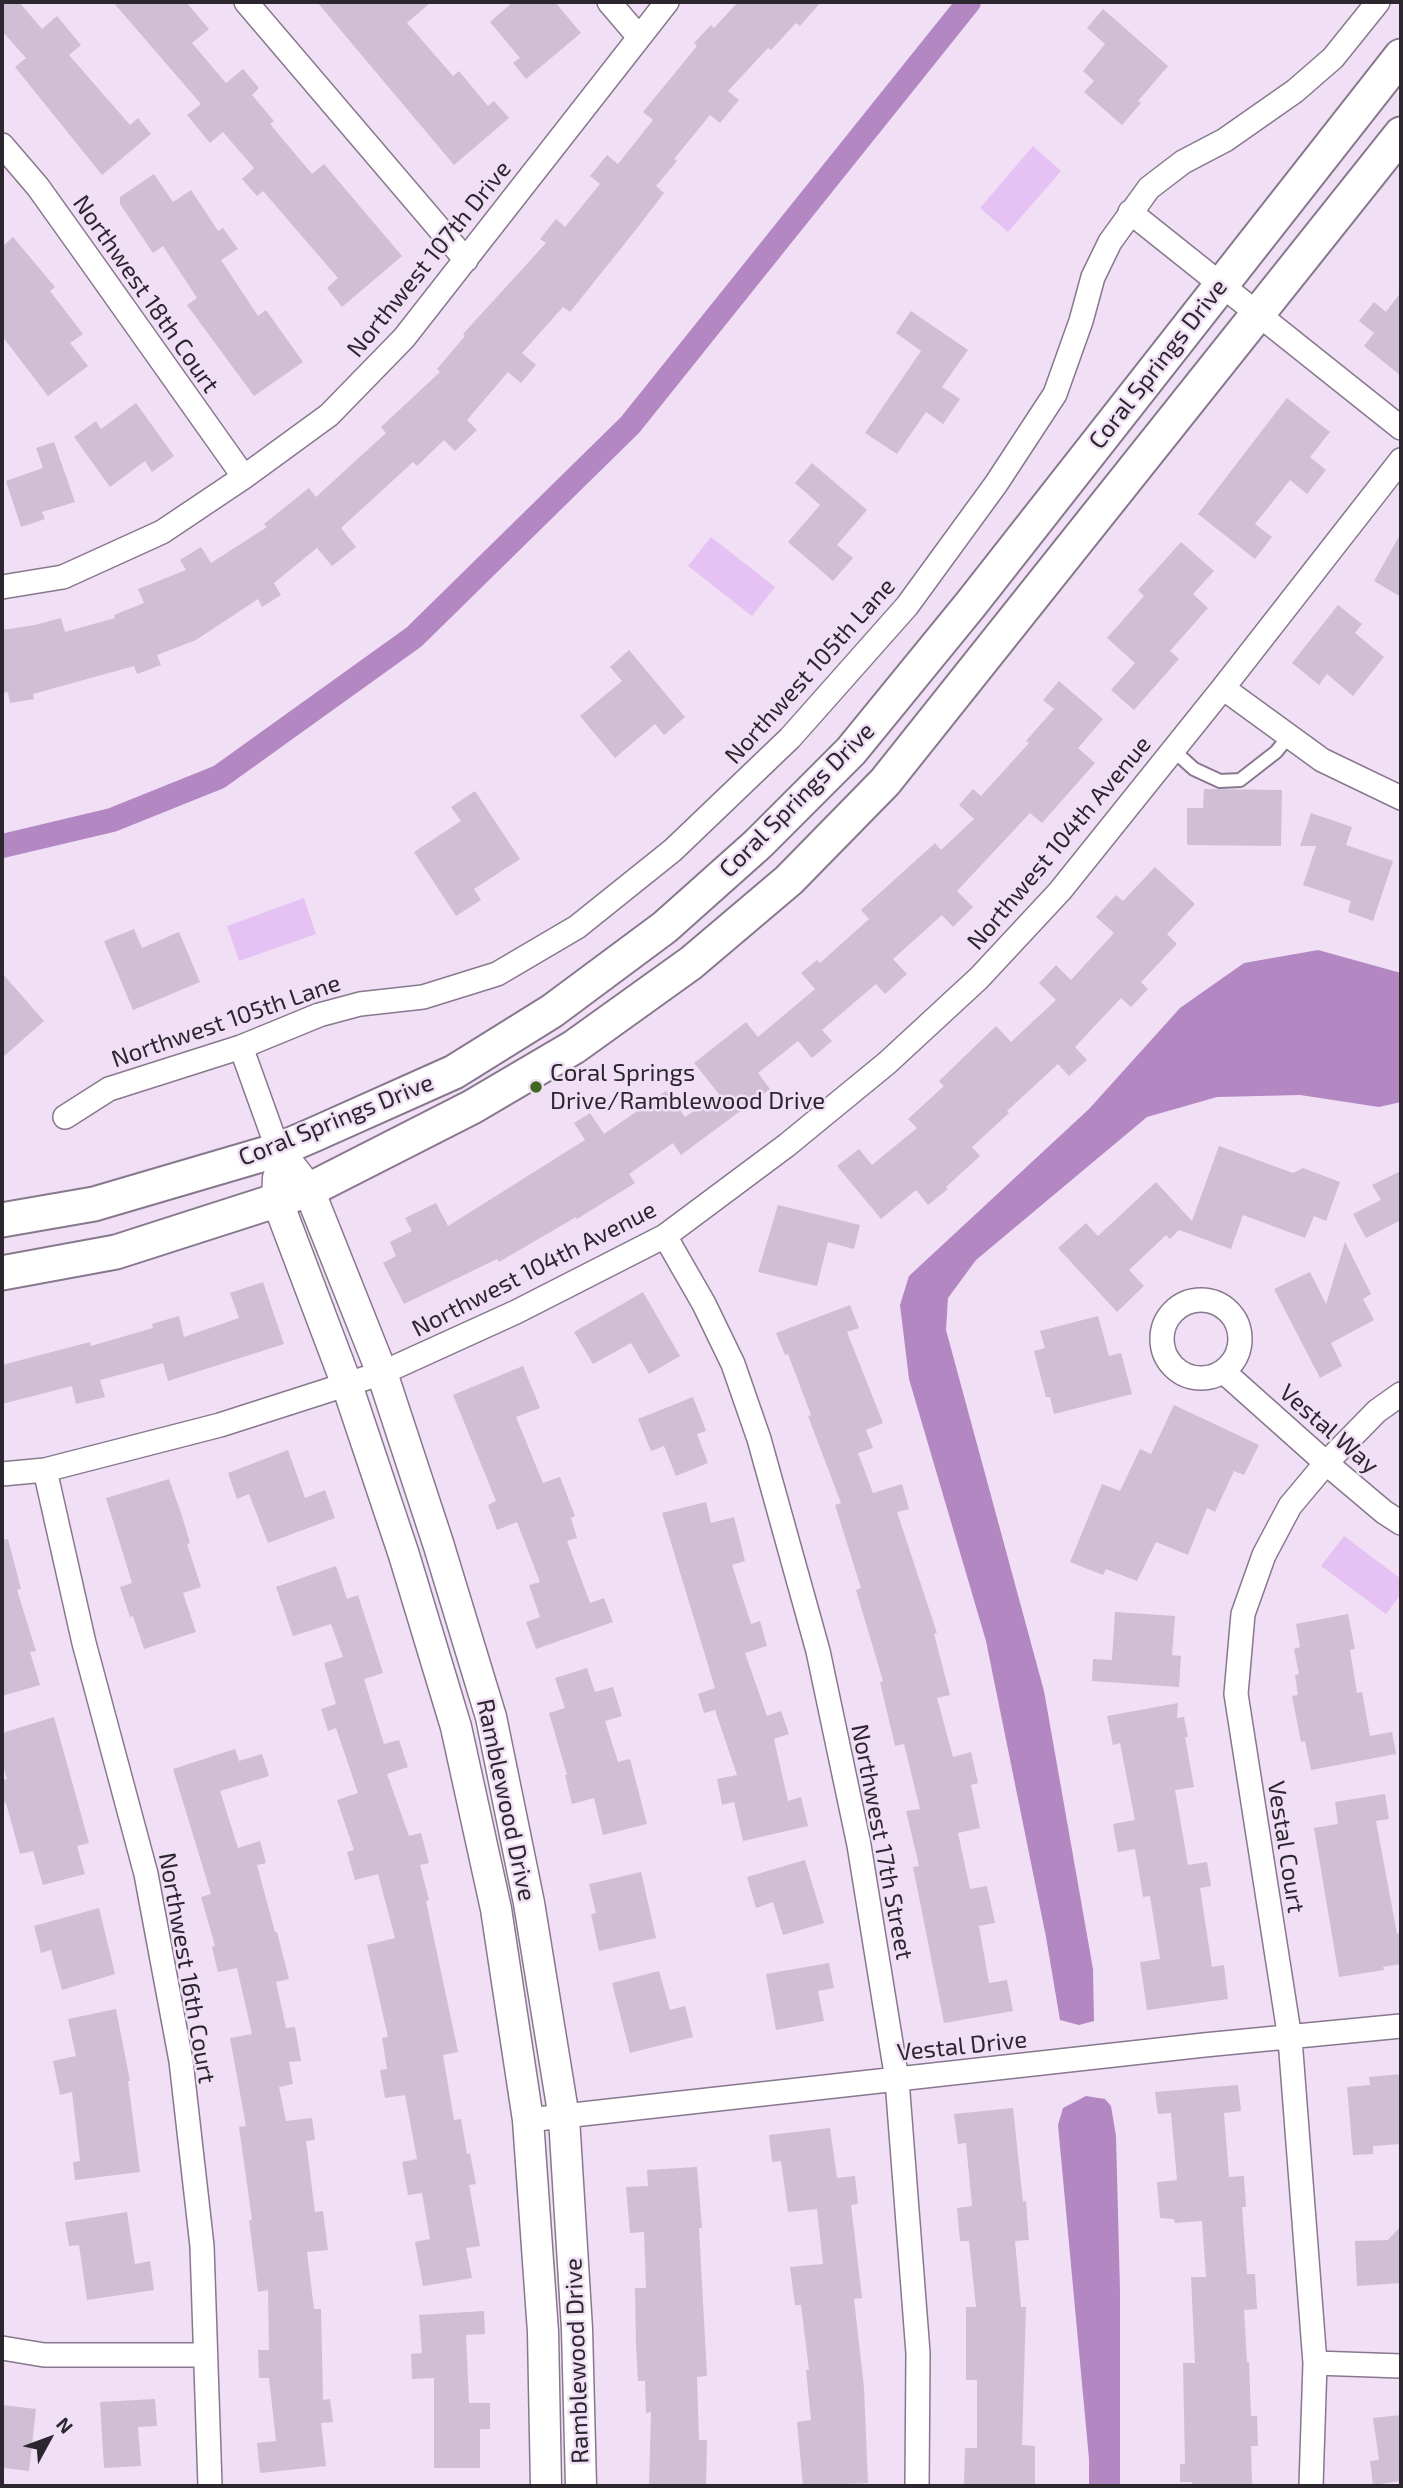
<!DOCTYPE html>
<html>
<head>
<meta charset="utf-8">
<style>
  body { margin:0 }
  #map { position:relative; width:1403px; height:2488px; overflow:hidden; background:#f0dff5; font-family:"Exo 2",sans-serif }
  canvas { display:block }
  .frame { position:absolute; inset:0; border:4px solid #2c262e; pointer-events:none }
  .north { position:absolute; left:14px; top:2404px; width:70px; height:70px; -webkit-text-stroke:5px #f0dff5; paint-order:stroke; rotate:49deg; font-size:19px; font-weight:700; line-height:28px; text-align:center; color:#2c262e }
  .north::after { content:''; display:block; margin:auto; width:24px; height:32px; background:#2c262e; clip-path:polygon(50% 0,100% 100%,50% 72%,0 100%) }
</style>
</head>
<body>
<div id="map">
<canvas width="1403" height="2488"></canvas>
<div class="frame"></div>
<div class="north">N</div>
</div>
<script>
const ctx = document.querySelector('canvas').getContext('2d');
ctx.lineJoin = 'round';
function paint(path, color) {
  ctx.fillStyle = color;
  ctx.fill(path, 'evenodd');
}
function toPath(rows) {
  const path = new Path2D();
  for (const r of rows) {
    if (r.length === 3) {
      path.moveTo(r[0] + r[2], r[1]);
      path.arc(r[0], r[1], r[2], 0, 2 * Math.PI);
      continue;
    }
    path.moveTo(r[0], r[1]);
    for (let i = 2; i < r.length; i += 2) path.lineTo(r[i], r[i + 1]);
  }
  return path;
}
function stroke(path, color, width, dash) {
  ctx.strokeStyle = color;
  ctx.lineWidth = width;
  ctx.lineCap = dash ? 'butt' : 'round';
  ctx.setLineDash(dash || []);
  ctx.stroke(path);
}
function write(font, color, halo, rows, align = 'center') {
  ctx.font = font + ' "Exo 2",sans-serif';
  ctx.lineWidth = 5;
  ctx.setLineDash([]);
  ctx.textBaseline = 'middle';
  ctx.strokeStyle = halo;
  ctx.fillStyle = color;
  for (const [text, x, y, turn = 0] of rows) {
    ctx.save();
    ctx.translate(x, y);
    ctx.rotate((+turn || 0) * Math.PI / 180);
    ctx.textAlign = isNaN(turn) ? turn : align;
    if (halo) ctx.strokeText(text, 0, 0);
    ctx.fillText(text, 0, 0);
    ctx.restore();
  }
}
paint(toPath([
  [1033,146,1061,171,1008,232,980,208],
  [711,537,775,587,752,616,688,566],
  [304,898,316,934,239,961,227,926],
  [1344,1536,1401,1579,1401,1594,1386,1614,1321,1566]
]), '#e6c1f3');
paint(toPath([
  [1318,950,1401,973,1401,1102,1379,1107,1300,1095,1217,1097,1147,1117,976,1260,948,1298,946,1330,1044,1691,1093,1969,1094,2021,1079,2025,1060,2020,1046,1937,986,1641,909,1379,900,1305,909,1276,1089,1109,1180,1008,1244,963],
  [1086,2096,1105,2099,1111,2106,1116,2136,1120,2291,1120,2486,1089,2486,1089,2459,1058,2125,1063,2108]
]), '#b387c2');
stroke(toPath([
  [2,846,112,820,219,777,414,637,630,425,969,2]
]), '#b387c2', 24);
paint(toPath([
  [2,2,19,2,42,29,57,16,81,45,69,55,130,125,138,118,151,134,102,175,15,67,26,58,2,31],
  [113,2,186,2,209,29,192,43,226,83,243,69,259,88,252,95,274,121,270,124,312,174,324,164,402,256,342,307,327,288,338,278,263,191,257,196,242,179,254,168,223,132,210,143,187,115,201,104],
  [317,2,431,2,407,23,453,76,459,71,488,106,494,101,509,118,454,165],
  [513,2,555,2,581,33,526,79,513,63,520,58,490,22],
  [738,2,821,2,800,26,796,23,771,50,768,48,728,91,739,100,720,123,710,115,674,159,677,161,656,186,664,193,634,232,570,312,563,307,522,353,536,365,521,383,508,372,467,420,477,430,455,451,444,440,417,466,413,462,341,528,356,547,332,566,317,548,274,583,281,595,262,607,258,599,196,640,157,655,161,665,137,674,134,666,33,694,34,699,10,703,8,692,2,693,2,630,35,625,61,618,65,632,115,618,114,615,144,603,138,589,186,570,180,560,201,547,211,563,267,527,264,524,309,488,316,497,386,433,381,427,440,372,437,369,465,336,463,334,546,243,540,239,556,219,565,227,600,184,590,176,607,155,618,164,653,120,643,112,697,46,694,43,711,25,714,28],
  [1103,9,1168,66,1138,101,1141,103,1122,125,1084,92,1094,81,1083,71,1105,44,1087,28],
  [154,174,173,202,191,190,218,231,223,228,238,249,221,260,258,316,266,310,303,362,254,396,187,305,197,298,163,246,153,253,120,204,120,197],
  [13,237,55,287,50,291,83,334,70,343,88,366,48,396,2,336,2,247],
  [1401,292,1401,376,1364,346,1374,333,1359,321,1374,302,1386,312],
  [911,311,968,350,942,387,960,399,943,424,926,412,897,454,865,433,921,351,896,333],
  [1287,398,1330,432,1310,457,1326,470,1307,494,1290,480,1255,524,1272,537,1255,559,1198,514],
  [136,403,174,456,152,472,145,461,110,487,74,437,96,421,101,429],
  [54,442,75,502,42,512,45,519,21,527,6,481,43,468,36,448],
  [812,463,867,510,837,545,853,558,833,581,788,542,820,505,795,483],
  [1401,533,1401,597,1374,581],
  [1181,542,1214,571,1193,594,1208,608,1170,651,1179,659,1134,710,1111,690,1135,663,1107,638,1144,596,1138,590],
  [1338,605,1362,624,1355,633,1384,657,1353,696,1327,674,1319,685,1292,663],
  [629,650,685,717,664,735,655,724,615,758,580,716,622,681,610,667],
  [1059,681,1103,719,1078,748,1095,763,1042,823,1030,813,957,891,973,907,953,927,942,915,893,959,907,974,885,994,876,984,822,1030,832,1041,812,1058,798,1041,758,1073,770,1089,681,1155,673,1143,629,1174,635,1183,577,1219,576,1217,499,1262,497,1259,404,1304,383,1263,396,1256,390,1242,412,1231,405,1218,436,1203,448,1226,585,1140,574,1123,590,1113,604,1134,666,1091,685,1117,719,1094,694,1063,746,1022,758,1037,815,989,801,973,817,960,820,963,869,919,861,910,935,843,941,850,974,819,959,805,973,789,981,796,1029,743,1026,741,1054,709,1043,700],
  [1204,789,1282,790,1281,846,1187,845,1187,808,1203,808],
  [475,791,520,859,474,889,481,900,456,916,414,852,461,821,451,807],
  [1311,813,1352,827,1346,845,1393,861,1373,921,1348,912,1351,901,1303,885,1316,846,1300,846],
  [1155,867,1195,904,1167,934,1177,944,1141,982,1148,989,1131,1007,1121,998,1075,1047,1087,1060,1069,1076,1058,1064,1007,1111,1009,1113,972,1147,980,1156,946,1187,948,1189,928,1205,916,1190,881,1219,837,1166,859,1149,872,1165,917,1128,908,1119,944,1086,939,1081,996,1026,1011,1042,1056,1000,1039,983,1056,965,1071,980,1114,933,1096,917,1116,895,1123,901],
  [134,929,142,948,179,932,200,982,133,1010,104,941],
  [2,973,44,1021,2,1058],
  [1219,1146,1293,1173,1303,1168,1340,1182,1326,1221,1314,1216,1305,1238,1243,1215,1231,1249,1179,1230,1170,1239,1166,1235,1129,1270,1144,1286,1117,1312,1058,1248,1086,1223,1098,1236,1156,1182,1192,1221],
  [1401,1171,1401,1220,1366,1238,1353,1214,1381,1200,1372,1185],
  [778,1205,860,1225,854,1249,828,1242,817,1286,758,1272],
  [1345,1242,1371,1294,1363,1299,1374,1320,1331,1343,1342,1366,1320,1378,1274,1289,1310,1272,1326,1304],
  [263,1282,284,1344,168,1381,163,1363,100,1380,105,1397,76,1404,72,1386,2,1404,2,1365,90,1342,91,1346,153,1328,152,1324,179,1316,184,1337,239,1318,230,1293],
  [643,1292,680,1356,649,1374,631,1343,593,1364,574,1332],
  [850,1305,859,1328,847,1332,883,1423,866,1430,873,1448,858,1453,873,1493,902,1484,909,1509,897,1512,937,1633,934,1634,950,1695,937,1698,953,1757,971,1752,978,1783,971,1785,980,1828,958,1833,970,1889,987,1886,995,1923,979,1926,989,1983,1007,1980,1013,2011,944,2023,913,1867,919,1866,906,1811,920,1809,904,1744,895,1746,880,1682,883,1681,856,1590,861,1588,835,1505,841,1503,808,1416,811,1415,788,1354,785,1355,776,1333],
  [1098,1316,1109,1356,1121,1353,1132,1394,1054,1414,1050,1397,1046,1397,1034,1351,1045,1348,1040,1331],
  [523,1366,540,1408,516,1417,543,1483,560,1477,575,1516,571,1518,577,1538,567,1541,590,1603,604,1598,613,1622,536,1649,526,1622,540,1617,529,1585,540,1582,517,1522,497,1530,488,1505,496,1501,453,1395],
  [693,1397,706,1431,697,1434,708,1463,676,1476,664,1446,651,1451,638,1419],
  [1174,1405,1259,1445,1244,1475,1234,1471,1215,1512,1207,1508,1188,1555,1156,1542,1137,1581,1106,1569,1103,1575,1070,1562,1102,1484,1120,1491,1140,1449,1151,1454],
  [288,1450,305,1498,325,1490,335,1518,268,1543,249,1494,237,1499,228,1473],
  [169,1479,182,1516,190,1543,187,1544,201,1587,183,1593,196,1632,144,1649,133,1616,130,1617,120,1587,132,1583,106,1498],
  [706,1502,711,1523,734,1517,745,1561,732,1565,751,1624,760,1621,767,1646,745,1653,767,1716,781,1711,789,1734,774,1739,788,1801,801,1797,808,1826,743,1841,734,1802,722,1805,717,1779,737,1775,715,1710,704,1713,698,1694,715,1688,662,1513],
  [8,1539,21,1589,17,1590,36,1651,30,1652,40,1685,2,1696,2,1540],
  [336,1566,347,1599,358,1595,383,1673,364,1679,384,1744,399,1740,408,1767,387,1774,409,1836,421,1833,429,1863,420,1865,429,1900,426,1901,458,2052,443,2055,454,2120,461,2119,467,2154,470,2153,476,2184,469,2185,480,2246,466,2248,472,2278,423,2286,415,2242,430,2239,422,2193,408,2195,402,2162,417,2159,405,2095,385,2098,380,2070,387,2069,382,2038,388,2037,367,1945,395,1938,378,1874,355,1880,347,1852,354,1850,337,1800,358,1793,336,1728,328,1731,321,1709,336,1704,324,1663,343,1657,331,1624,293,1636,276,1587],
  [1115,1612,1175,1616,1172,1655,1181,1656,1179,1687,1092,1681,1093,1659,1112,1660],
  [1348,1614,1355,1649,1350,1650,1357,1693,1362,1692,1370,1736,1392,1732,1396,1754,1311,1770,1305,1741,1301,1742,1292,1696,1298,1695,1295,1675,1299,1674,1294,1649,1300,1647,1296,1624],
  [587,1668,595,1692,613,1687,622,1716,605,1721,618,1762,630,1759,647,1824,603,1835,594,1798,572,1804,565,1775,567,1775,549,1713,565,1708,555,1678],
  [1178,1703,1177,1718,1184,1717,1188,1737,1185,1737,1194,1787,1175,1790,1188,1865,1207,1862,1211,1886,1200,1888,1212,1967,1224,1965,1228,1999,1147,2010,1140,1962,1160,1959,1150,1896,1143,1897,1135,1849,1118,1852,1113,1824,1135,1820,1120,1743,1113,1745,1107,1716],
  [54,1717,89,1843,77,1846,85,1874,43,1885,33,1851,20,1854,6,1803,2,1804,2,1780,7,1779,2,1762,2,1733],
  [235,1749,239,1761,262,1754,269,1776,220,1791,238,1848,260,1841,266,1863,257,1865,275,1932,277,1932,289,1979,276,1982,286,2028,295,2027,301,2061,289,2062,293,2084,279,2087,286,2121,312,2118,315,2140,306,2141,315,2212,323,2211,328,2250,307,2252,314,2309,321,2309,323,2400,330,2399,333,2422,321,2423,326,2466,260,2473,257,2443,276,2441,269,2378,259,2378,258,2350,269,2350,268,2290,258,2292,249,2220,252,2220,239,2127,246,2126,230,2038,252,2034,237,1968,218,1972,212,1947,215,1946,201,1897,211,1894,173,1769],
  [1385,1794,1389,1819,1376,1821,1397,1934,1401,1933,1401,1964,1383,1967,1384,1970,1339,1977,1314,1828,1338,1824,1335,1802],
  [805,1860,824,1923,783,1935,773,1902,756,1908,747,1877],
  [641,1872,656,1938,599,1951,591,1914,596,1913,589,1884],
  [99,1908,115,1974,62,1990,51,1950,41,1953,34,1926],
  [829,1963,834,1988,818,1991,824,2021,776,2030,766,1974],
  [659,1971,670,2010,685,2006,693,2037,630,2053,612,1983],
  [116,2009,130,2081,128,2081,140,2172,75,2180,73,2162,80,2161,72,2092,60,2095,53,2061,76,2056,68,2019],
  [1401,2074,1401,2144,1373,2146,1373,2154,1353,2155,1347,2087,1370,2085,1369,2077],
  [1238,2085,1241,2111,1224,2113,1229,2177,1244,2176,1246,2207,1242,2207,1247,2274,1255,2274,1257,2309,1244,2310,1247,2362,1249,2362,1251,2416,1257,2416,1258,2446,1251,2446,1252,2486,1192,2486,1192,2482,1180,2482,1180,2464,1185,2464,1183,2363,1195,2363,1191,2277,1206,2277,1202,2221,1175,2223,1174,2219,1160,2218,1157,2182,1177,2180,1171,2113,1158,2114,1155,2092],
  [1013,2108,1023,2202,1026,2201,1029,2240,1015,2241,1021,2307,1026,2307,1022,2445,1035,2446,1035,2485,964,2484,965,2448,977,2448,977,2380,966,2380,966,2307,976,2307,969,2241,960,2241,957,2208,972,2206,966,2143,958,2144,954,2114],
  [830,2128,837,2178,855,2176,858,2204,851,2205,862,2298,854,2299,864,2388,868,2483,803,2486,797,2422,811,2420,806,2370,809,2370,801,2305,795,2305,790,2267,823,2264,817,2209,788,2212,781,2161,772,2162,769,2135],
  [697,2167,702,2228,699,2228,707,2376,697,2377,699,2440,707,2440,706,2486,649,2486,651,2412,646,2413,645,2381,638,2381,636,2346,635,2288,646,2288,644,2232,630,2233,626,2187,648,2186,647,2170],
  [127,2212,135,2264,150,2261,154,2290,87,2300,79,2245,69,2246,65,2222],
  [1401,2226,1401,2283,1357,2286,1355,2241,1388,2240],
  [484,2311,485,2334,466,2335,469,2403,490,2403,490,2429,480,2429,480,2468,434,2468,434,2378,412,2379,411,2354,422,2353,419,2315],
  [155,2399,157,2426,138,2427,141,2466,104,2468,100,2402],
  [2,2405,36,2409,29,2471,4,2468],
  [1401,2415,1401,2481,1373,2485,1370,2461,1379,2460,1373,2418]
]), '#cfbed4');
const service = toPath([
  [1173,750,1194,769,1220,781,1240,780,1276,752,1289,736]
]);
const minor = toPath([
  [246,2,466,260],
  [609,2,639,37],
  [2,145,38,187,88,257,244,477],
  [1130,212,1401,428],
  [2,587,63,577,162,532,244,477,329,415,404,338,667,2],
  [1223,688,1322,760,1401,798],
  [241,1047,278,1150],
  [65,1117,109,1089,241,1047,319,1015,360,1004,423,997,497,974,577,927,673,850,790,738,907,606,996,484,1055,394,1081,321,1093,277,1110,242,1149,188,1183,162,1225,140,1295,91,1333,58,1378,2],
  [665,1236,704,1304,733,1364,759,1439,818,1651,859,1845,897,2080,918,2353,917,2486],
  [1201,1339,39],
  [1224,1372,1326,1463,1384,1512,1401,1523],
  [45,1470,84,1643,146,1874,181,2061,202,2246,210,2486],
  [2,1474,45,1470,220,1425,382,1373,516,1312,665,1236,787,1145,887,1063,979,978,1060,891,1223,688,1401,460],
  [528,2120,1204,2045,1401,2026],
  [2,2348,44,2355,205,2355],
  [1315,2363,1401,2366],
  [1311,2486,1315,2363,1290,2039,1236,1694,1243,1614,1264,1555,1290,1506,1326,1463,1377,1411,1401,1394]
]);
const tertiary = toPath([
  [278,1150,309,1190,382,1373,438,1543,491,1717,529,1903,564,2118,577,2329,581,2486],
  [278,1178,277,1200,347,1385,404,1555,456,1727,496,1909,528,2120,543,2332,546,2486]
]);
const secondary = toPath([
  [2,1220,94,1204,278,1150,313,1135,454,1072,552,1011,665,927,758,844,851,751,971,604,1401,56],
  [2,1273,116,1252,309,1190,472,1107,574,1047,691,963,789,880,885,782,1401,134]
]);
stroke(service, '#88788d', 16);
stroke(minor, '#88788d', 26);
stroke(tertiary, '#88788d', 33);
stroke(secondary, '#88788d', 37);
stroke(service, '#fff', 12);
stroke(minor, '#fff', 23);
stroke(tertiary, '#fff', 30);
stroke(secondary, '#fff', 33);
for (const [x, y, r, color] of [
  [536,1087,7,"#426721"]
]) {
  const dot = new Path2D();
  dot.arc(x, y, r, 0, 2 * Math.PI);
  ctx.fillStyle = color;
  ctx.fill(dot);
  stroke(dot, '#f0dff5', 2.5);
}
write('24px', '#2c262e', '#f0dff5', [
  ["Northwest 107th Drive",429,259,-51],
  ["Northwest 18th Court",146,294,55],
  ["Coral Springs Drive",1158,364,-52],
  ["Northwest 105th Lane",810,671,-48],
  ["Coral Springs Drive",797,800,-45],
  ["Northwest 104th Avenue",1059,843,-50],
  ["Northwest 105th Lane",226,1021,-19],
  ["Coral Springs Drive",336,1120,-22],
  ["Northwest 104th Avenue",534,1269,-27],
  ["Vestal Way",1329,1429,41],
  ["Ramblewood Drive",506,1800,78],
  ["Northwest 17th Street",882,1842,79],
  ["Vestal Court",1286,1847,81],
  ["Northwest 16th Court",187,1968,80],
  ["Vestal Drive",962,2046,-6],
  ["Ramblewood Drive",577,2361,-92]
]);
write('24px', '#2c262e', '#f0dff5', [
  ["Coral Springs",550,1073],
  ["Drive/Ramblewood Drive",550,1101]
], 'left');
</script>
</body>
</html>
